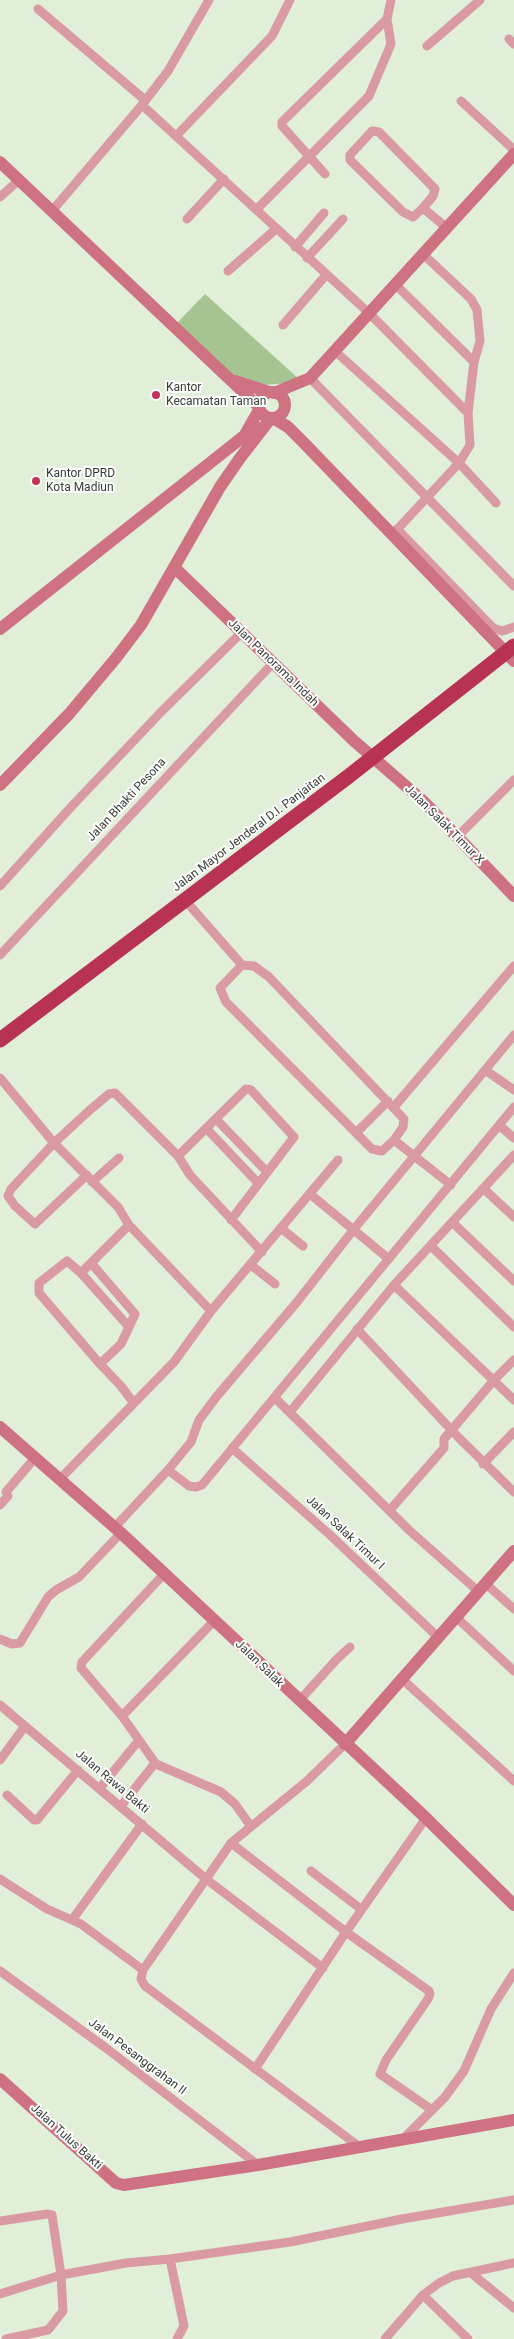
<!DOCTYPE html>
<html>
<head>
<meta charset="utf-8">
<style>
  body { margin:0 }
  canvas { display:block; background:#e1eed8 }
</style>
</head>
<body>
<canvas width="514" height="2339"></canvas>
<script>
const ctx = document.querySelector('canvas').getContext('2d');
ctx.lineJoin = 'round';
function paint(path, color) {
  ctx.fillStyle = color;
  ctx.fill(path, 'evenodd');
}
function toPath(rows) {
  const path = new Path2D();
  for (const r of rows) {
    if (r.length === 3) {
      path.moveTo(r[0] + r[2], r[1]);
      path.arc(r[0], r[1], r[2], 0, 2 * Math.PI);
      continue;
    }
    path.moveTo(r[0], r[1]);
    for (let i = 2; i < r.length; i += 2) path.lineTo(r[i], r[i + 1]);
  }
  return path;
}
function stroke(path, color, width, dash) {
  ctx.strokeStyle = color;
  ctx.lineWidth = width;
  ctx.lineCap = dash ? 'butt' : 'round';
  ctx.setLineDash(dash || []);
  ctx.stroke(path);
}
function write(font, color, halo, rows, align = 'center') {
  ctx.font = font + ' Roboto,sans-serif';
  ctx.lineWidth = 4;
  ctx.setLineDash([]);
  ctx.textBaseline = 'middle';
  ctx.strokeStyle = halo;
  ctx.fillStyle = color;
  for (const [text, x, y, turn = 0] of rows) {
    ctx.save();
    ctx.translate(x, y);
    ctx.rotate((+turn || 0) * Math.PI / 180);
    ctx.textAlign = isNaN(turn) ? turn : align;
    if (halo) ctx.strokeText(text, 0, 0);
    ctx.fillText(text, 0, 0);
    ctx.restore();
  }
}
paint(toPath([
  [205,294,299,379,289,383,263,385,232,376,177,323]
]), '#a6c491');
stroke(toPath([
  [38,9,145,100],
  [509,39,514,44],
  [427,46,480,0],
  [461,101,514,150],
  [142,105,370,314,468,413],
  [177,135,272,36,290,0],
  [325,174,282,126,282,122,387,19],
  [0,197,19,180],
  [423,208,433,196,435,189,379,132,372,131,350,155,350,160,403,212,413,217,423,208,447,228],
  [257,209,369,96,391,44,387,19,391,0],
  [52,211,142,105,168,71,209,0],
  [187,219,224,179],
  [295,247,324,213],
  [307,258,343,219],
  [228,271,276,229],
  [396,285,474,362],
  [283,325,326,275],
  [336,352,459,463,496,503],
  [310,378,514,586],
  [397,529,493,628,502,631,514,627],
  [392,535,459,463,470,445,468,413,474,362,480,341,477,310,471,299,424,255],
  [458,836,514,780],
  [0,886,71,807,162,711,242,632],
  [185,900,242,965,220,988,226,1002,372,1149,382,1151,394,1140,403,1127,404,1119,269,977,254,966,242,965],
  [0,955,273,663],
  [485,1070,514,1090],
  [0,1078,54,1143,118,1207,129,1225,81,1273],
  [394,1107,514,966],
  [216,1119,267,1172],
  [500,1126,514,1138],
  [206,1128,258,1183],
  [356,1133,388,1101],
  [394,1140,451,1185],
  [178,1156,246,1089,251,1090,294,1137,231,1220],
  [87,1175,35,1224,15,1206,8,1196,11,1189,54,1143,91,1109,109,1094,115,1093,178,1156,190,1175,262,1252],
  [92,1182,119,1158],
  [484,1189,514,1217],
  [310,1194,389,1259],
  [452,1222,514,1281],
  [129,1225,211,1311],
  [281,1228,303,1246],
  [431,1246,514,1327],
  [91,1263,135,1314,129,1327],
  [251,1265,275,1284],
  [394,1285,514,1400],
  [357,1329,458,1437,514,1492],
  [100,1364,121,1344,129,1327,81,1273,67,1261,39,1283,39,1293,100,1364,121,1386,133,1402],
  [275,1398,410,1531,479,1592],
  [290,1412,394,1285,514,1155],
  [232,1448,329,1534,439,1638],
  [483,1464,514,1432],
  [168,1470,191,1442,199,1420,217,1396,297,1302,354,1229,514,1035],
  [59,1480,174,1362,211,1311,338,1160],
  [0,1505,8,1496,6,1492,34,1459],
  [390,1510,444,1448,444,1439,494,1380,514,1360],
  [114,1528,168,1470,189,1486,196,1487,202,1485,514,1107],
  [163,1575,82,1662,81,1668,122,1716,156,1764,221,1792,235,1804,250,1825],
  [486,1584,514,1609],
  [457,1618,514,1671],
  [0,1639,12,1644,20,1643,48,1597,56,1590,79,1577,121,1533],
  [402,1679,514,1781],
  [299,1701,336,1660,350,1647],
  [0,1705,206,1879,323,1968],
  [122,1716,214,1621],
  [345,1744,307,1781,231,1843,143,1970,141,1979,145,1986,361,2148],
  [0,1760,25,1726],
  [100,1788,139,1740],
  [7,1795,34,1820,37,1820,78,1770],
  [121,1806,155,1763],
  [231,1843,346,1932,429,1991,430,1994,428,1999,386,2060,380,2074,432,2110],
  [311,1871,361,1909],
  [0,1879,47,1909,81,1924,143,1970],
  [72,1920,142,1824],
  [0,1971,106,2048,258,2165],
  [255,2069,346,1932,426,1818],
  [403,2139,445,2097,464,2071,491,2009,514,1973],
  [0,2221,47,2214,52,2215,61,2275,63,2311,48,2330,6,2339],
  [170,2259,184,2326,177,2339],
  [471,2273,514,2308],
  [0,2294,61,2275,126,2263,170,2259,290,2242,402,2219,514,2200],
  [423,2295,468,2339],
  [385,2339,423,2295,439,2283,453,2276,514,2263]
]), '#da9aa3', 9);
stroke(toPath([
  [0,162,258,406],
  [235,381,269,392],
  [272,405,13],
  [274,393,310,378,514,154],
  [273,418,288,427,305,444,514,661],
  [243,438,259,410],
  [174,567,353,740,423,801,514,896],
  [0,629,244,436,261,428],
  [0,785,69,714,116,658,141,625,220,487,240,458,271,418],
  [0,1427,121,1533,426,1818,514,1905],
  [345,1744,514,1551],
  [0,2079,116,2183,124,2185,258,2165,514,2120]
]), '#ce7281', 12);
stroke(toPath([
  [0,1040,349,776,514,646]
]), '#b83254', 15);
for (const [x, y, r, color] of [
  [156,395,5,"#c33358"],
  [36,481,5,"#c33358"]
]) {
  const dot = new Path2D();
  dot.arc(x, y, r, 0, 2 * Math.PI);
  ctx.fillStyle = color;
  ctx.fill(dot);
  stroke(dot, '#fff', 2);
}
write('12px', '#373c34', '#fff', [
  ["Kantor",166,388],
  ["Kecamatan Taman",166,402],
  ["Kantor DPRD",46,474],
  ["Kota Madiun",46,488]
], 'left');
write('12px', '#373c34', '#fff', [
  ["Jalan Panorama Indah",273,663,44],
  ["Jalan Bhakti Pesona",127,800,-47],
  ["Jalan Salak Timur X",444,825,45],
  ["Jalan Mayor Jenderal D.I. Panjaitan",249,833,-37],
  ["Jalan Salak Timur I",345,1533,43],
  ["Jalan Salak",259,1664,44],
  ["Jalan Rawa Bakti",112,1782,40],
  ["Jalan Pesanggrahan II",137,2057,37],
  ["Jalan Tulus Bakti",66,2137,42]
]);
</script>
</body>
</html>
